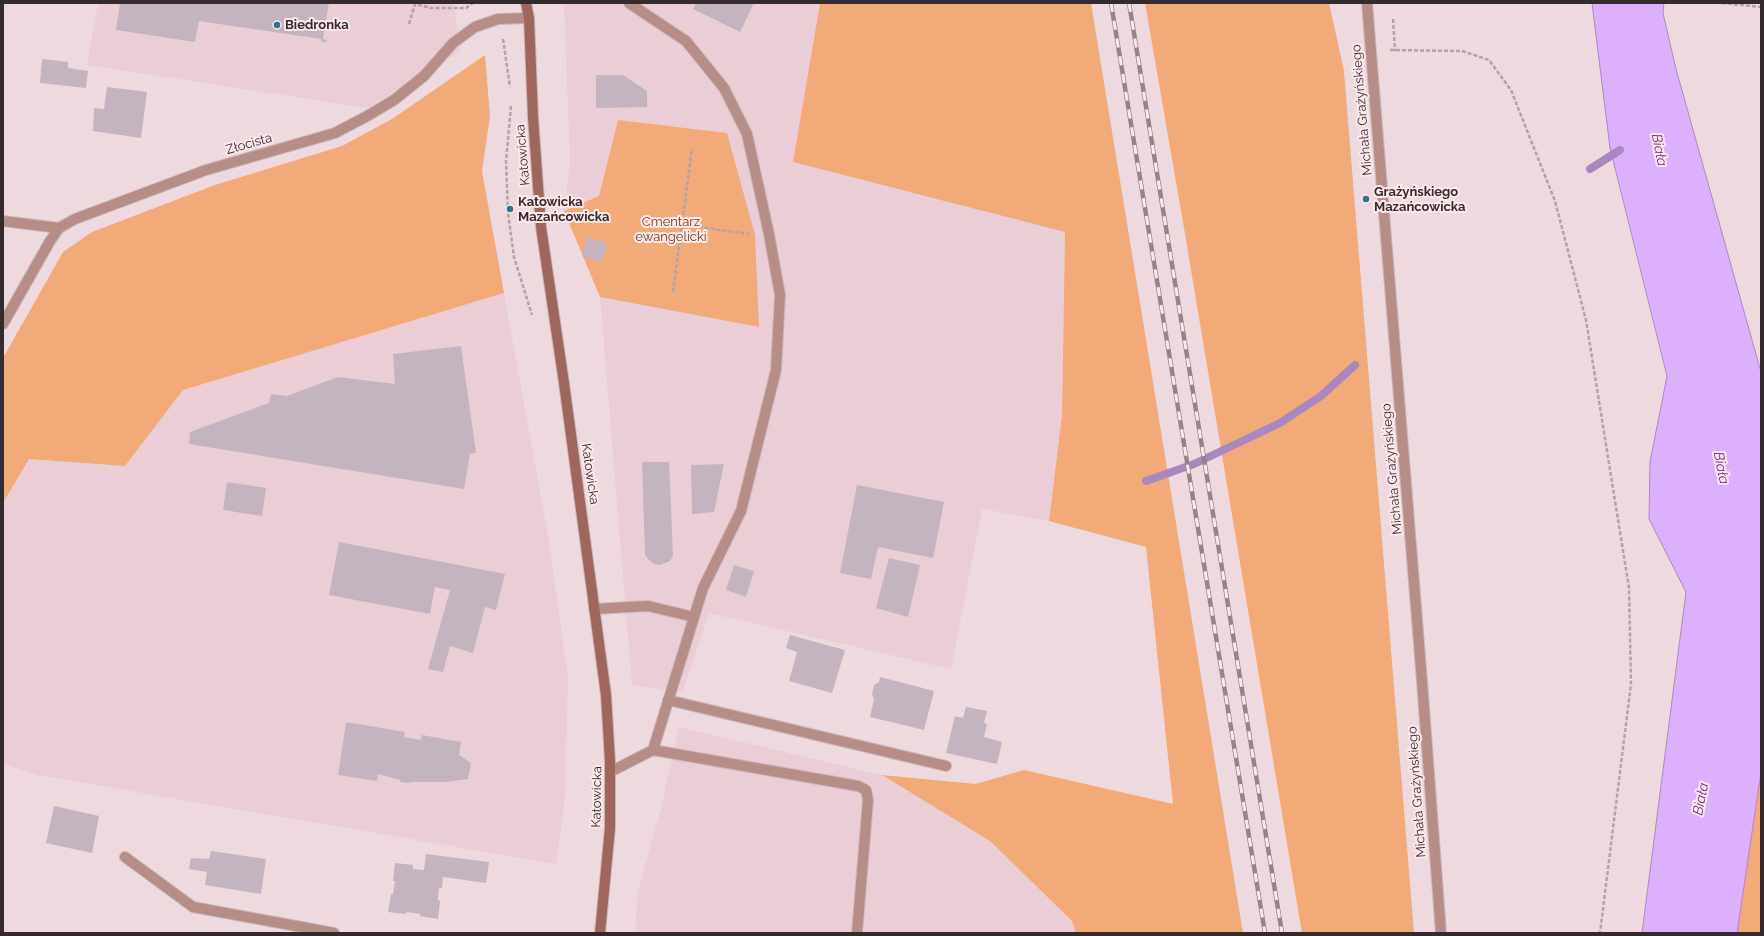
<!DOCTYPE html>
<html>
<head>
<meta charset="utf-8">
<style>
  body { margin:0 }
  #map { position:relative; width:1764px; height:936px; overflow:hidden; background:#eedade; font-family:Raleway,sans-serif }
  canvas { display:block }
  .frame { position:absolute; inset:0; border:4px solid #332b2d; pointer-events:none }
</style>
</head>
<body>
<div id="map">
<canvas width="1764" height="936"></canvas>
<div class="frame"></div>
</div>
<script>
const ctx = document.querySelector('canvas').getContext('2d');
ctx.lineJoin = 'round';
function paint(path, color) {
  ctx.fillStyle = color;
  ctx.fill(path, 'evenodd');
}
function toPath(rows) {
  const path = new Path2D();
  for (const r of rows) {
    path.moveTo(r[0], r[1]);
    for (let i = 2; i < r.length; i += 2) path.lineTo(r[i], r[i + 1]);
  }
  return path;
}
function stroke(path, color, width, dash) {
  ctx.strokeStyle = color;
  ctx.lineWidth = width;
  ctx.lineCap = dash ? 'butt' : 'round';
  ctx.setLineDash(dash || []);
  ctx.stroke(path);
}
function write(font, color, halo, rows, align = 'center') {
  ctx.font = font + ' Raleway,sans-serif';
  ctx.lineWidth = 4;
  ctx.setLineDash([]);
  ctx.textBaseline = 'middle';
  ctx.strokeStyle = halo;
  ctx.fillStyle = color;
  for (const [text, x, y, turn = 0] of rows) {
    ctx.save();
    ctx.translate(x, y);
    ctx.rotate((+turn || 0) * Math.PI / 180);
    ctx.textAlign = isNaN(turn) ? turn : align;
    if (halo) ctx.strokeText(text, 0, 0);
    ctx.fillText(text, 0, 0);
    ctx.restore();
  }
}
paint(toPath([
  [98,3,454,3,460,51,367,108,87,65],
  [564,3,820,3,793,162,1065,232,1062,415,1049,521,982,509,951,669,709,613,683,692,632,685,600,297,759,327,618,120,599,196,564,211,570,162],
  [504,293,548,535,568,677,565,798,556,864,37,775,3,764,3,503,29,459,125,466,183,390],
  [679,727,882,775,990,841,1072,921,1076,933,635,933,638,891,661,808]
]), '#ebced5');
paint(toPath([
  [820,3,1091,3,1243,933,1076,933,1072,921,990,841,882,775,976,784,1024,770,1173,804,1146,547,1049,521,1062,415,1065,232,793,162],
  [1145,3,1329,3,1344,71,1414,933,1302,933,1184,228],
  [485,55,490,116,482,171,504,293,183,390,125,466,29,459,3,503,3,358,63,252,92,232,215,185,342,146,392,119],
  [618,120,727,133,755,235,759,327,600,297,564,211,599,196],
  [1761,772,1761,933,1737,933]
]), '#f1aa78');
const water = toPath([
  [1592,3,1664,3,1663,13,1676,69,1761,372,1761,772,1737,933,1642,933,1686,592,1649,519,1650,462,1667,376,1610,148,1592,3]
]);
paint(water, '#ddb0fd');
stroke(water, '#aa88bf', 1);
stroke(toPath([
  [1590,169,1620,150],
  [1146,481,1194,464,1280,423,1321,396,1355,365]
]), '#aa88bf', 8);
paint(toPath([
  [120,3,329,3,323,39,327,40,326,42,321,42,321,39,199,21,195,42,116,30],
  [696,3,754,3,740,32,693,9],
  [42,59,68,62,68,68,88,71,86,88,40,83],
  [596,75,623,75,647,91,647,107,596,108],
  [107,87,147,92,141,138,93,131,94,108,104,109],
  [588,237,607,243,601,262,582,256],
  [461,346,476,453,470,454,464,489,189,444,190,432,269,403,271,394,287,396,338,377,395,384,393,354],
  [642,462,669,462,673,556,670,561,660,565,654,564,647,558,645,554],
  [724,464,714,512,692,514,691,465],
  [227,482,266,488,262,516,223,510],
  [857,485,944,502,933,558,878,547,871,579,840,573],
  [339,542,505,574,496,610,485,607,473,653,450,646,443,672,428,669,450,590,435,587,430,614,329,595],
  [889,558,920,565,908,617,876,608],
  [734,565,754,571,746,597,726,590],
  [790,635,845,650,832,693,789,681,797,652,786,648],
  [880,677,934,691,924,730,870,717,874,699,872,694,874,685,879,682],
  [966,707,987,711,984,723,987,724,984,737,1002,742,997,764,946,753,955,716,963,718],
  [346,722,405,732,404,737,421,740,422,735,461,742,459,755,471,763,468,779,446,782,411,782,411,783,400,782,400,780,378,774,377,781,338,775],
  [54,806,99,816,92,853,46,843],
  [211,851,266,859,261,894,205,885,207,872,189,869,191,858,209,859],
  [426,854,489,862,486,883,443,877,442,888,439,888,438,900,440,901,438,919,420,916,420,914,406,912,406,914,388,912,391,894,393,894,395,881,393,881,395,863,413,865,413,869,424,870]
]), '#c4b4bf');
const lane = toPath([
  [594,609,648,606,694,617],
  [668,700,946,766],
  [653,750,858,786,866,790,868,800,857,933],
  [610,772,653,750,703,588,741,511,776,370,780,295,769,234,747,134,724,88,686,41,629,3],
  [125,857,193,907,334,933]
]);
const street = toPath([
  [1367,3,1422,681,1441,933],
  [3,221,59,228],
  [3,324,50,241,59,228,75,219,206,170,335,133,369,115,394,100,424,76,453,43,475,27,498,19,529,18]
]);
const secondary = toPath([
  [526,3,529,18,533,117,541,227,564,383,606,695,610,761,610,828,600,933]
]);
stroke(lane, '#c9b7bb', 12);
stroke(street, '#c9b7bb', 12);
stroke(secondary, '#c9b7bb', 12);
stroke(toPath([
  [1722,3,1761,7],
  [1393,19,1395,51],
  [409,24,415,4,431,8,466,8,473,3],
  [503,39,510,87],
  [1390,50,1462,51,1489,60,1511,90,1555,201,1586,320,1629,588,1631,684,1600,933],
  [511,106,506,161,508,213,514,257,532,315],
  [657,221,749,234],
  [673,292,692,148]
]), '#b3a2a6', 2.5, [4, 2]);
stroke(lane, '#b78e87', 10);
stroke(street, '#b78e87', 10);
stroke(secondary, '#a0665c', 10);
const rail = toPath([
  [1111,3,1265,933],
  [1129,3,1282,933]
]);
stroke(rail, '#928487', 4.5);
stroke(rail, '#fce7eb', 3, [9]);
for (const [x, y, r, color] of [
  [277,25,4,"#386f8a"],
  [1366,199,4,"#386f8a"],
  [510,209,4,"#386f8a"]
]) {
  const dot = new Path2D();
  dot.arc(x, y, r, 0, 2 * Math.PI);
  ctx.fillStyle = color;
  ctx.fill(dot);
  stroke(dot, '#fce7eb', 1.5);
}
write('bold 13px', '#332b2d', '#fce7eb', [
  ["Biedronka",285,25],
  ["Grażyńskiego",1374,192],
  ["Mazańcowicka",1374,207],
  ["Katowicka",518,202],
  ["Mazańcowicka",518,217]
], 'left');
write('13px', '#332b2d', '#fce7eb', [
  ["Michała Grażyńskiego",1362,110,-95],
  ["Złocista",249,144,-16],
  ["Katowicka",523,155,-95],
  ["Michała Grażyńskiego",1392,469,-95],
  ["Katowicka",590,474,82],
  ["Michała Grażyńskiego",1417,792,-94],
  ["Katowicka",597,797,-89]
]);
write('13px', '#76441d', '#fce7eb', [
  ["Cmentarz",671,222],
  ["ewangelicki",671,237]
]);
write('italic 14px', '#6c358c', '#fce7eb', [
  ["Biała",1659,150,79],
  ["Biała",1721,468,79],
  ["Biała",1701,799,-79]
]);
</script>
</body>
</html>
